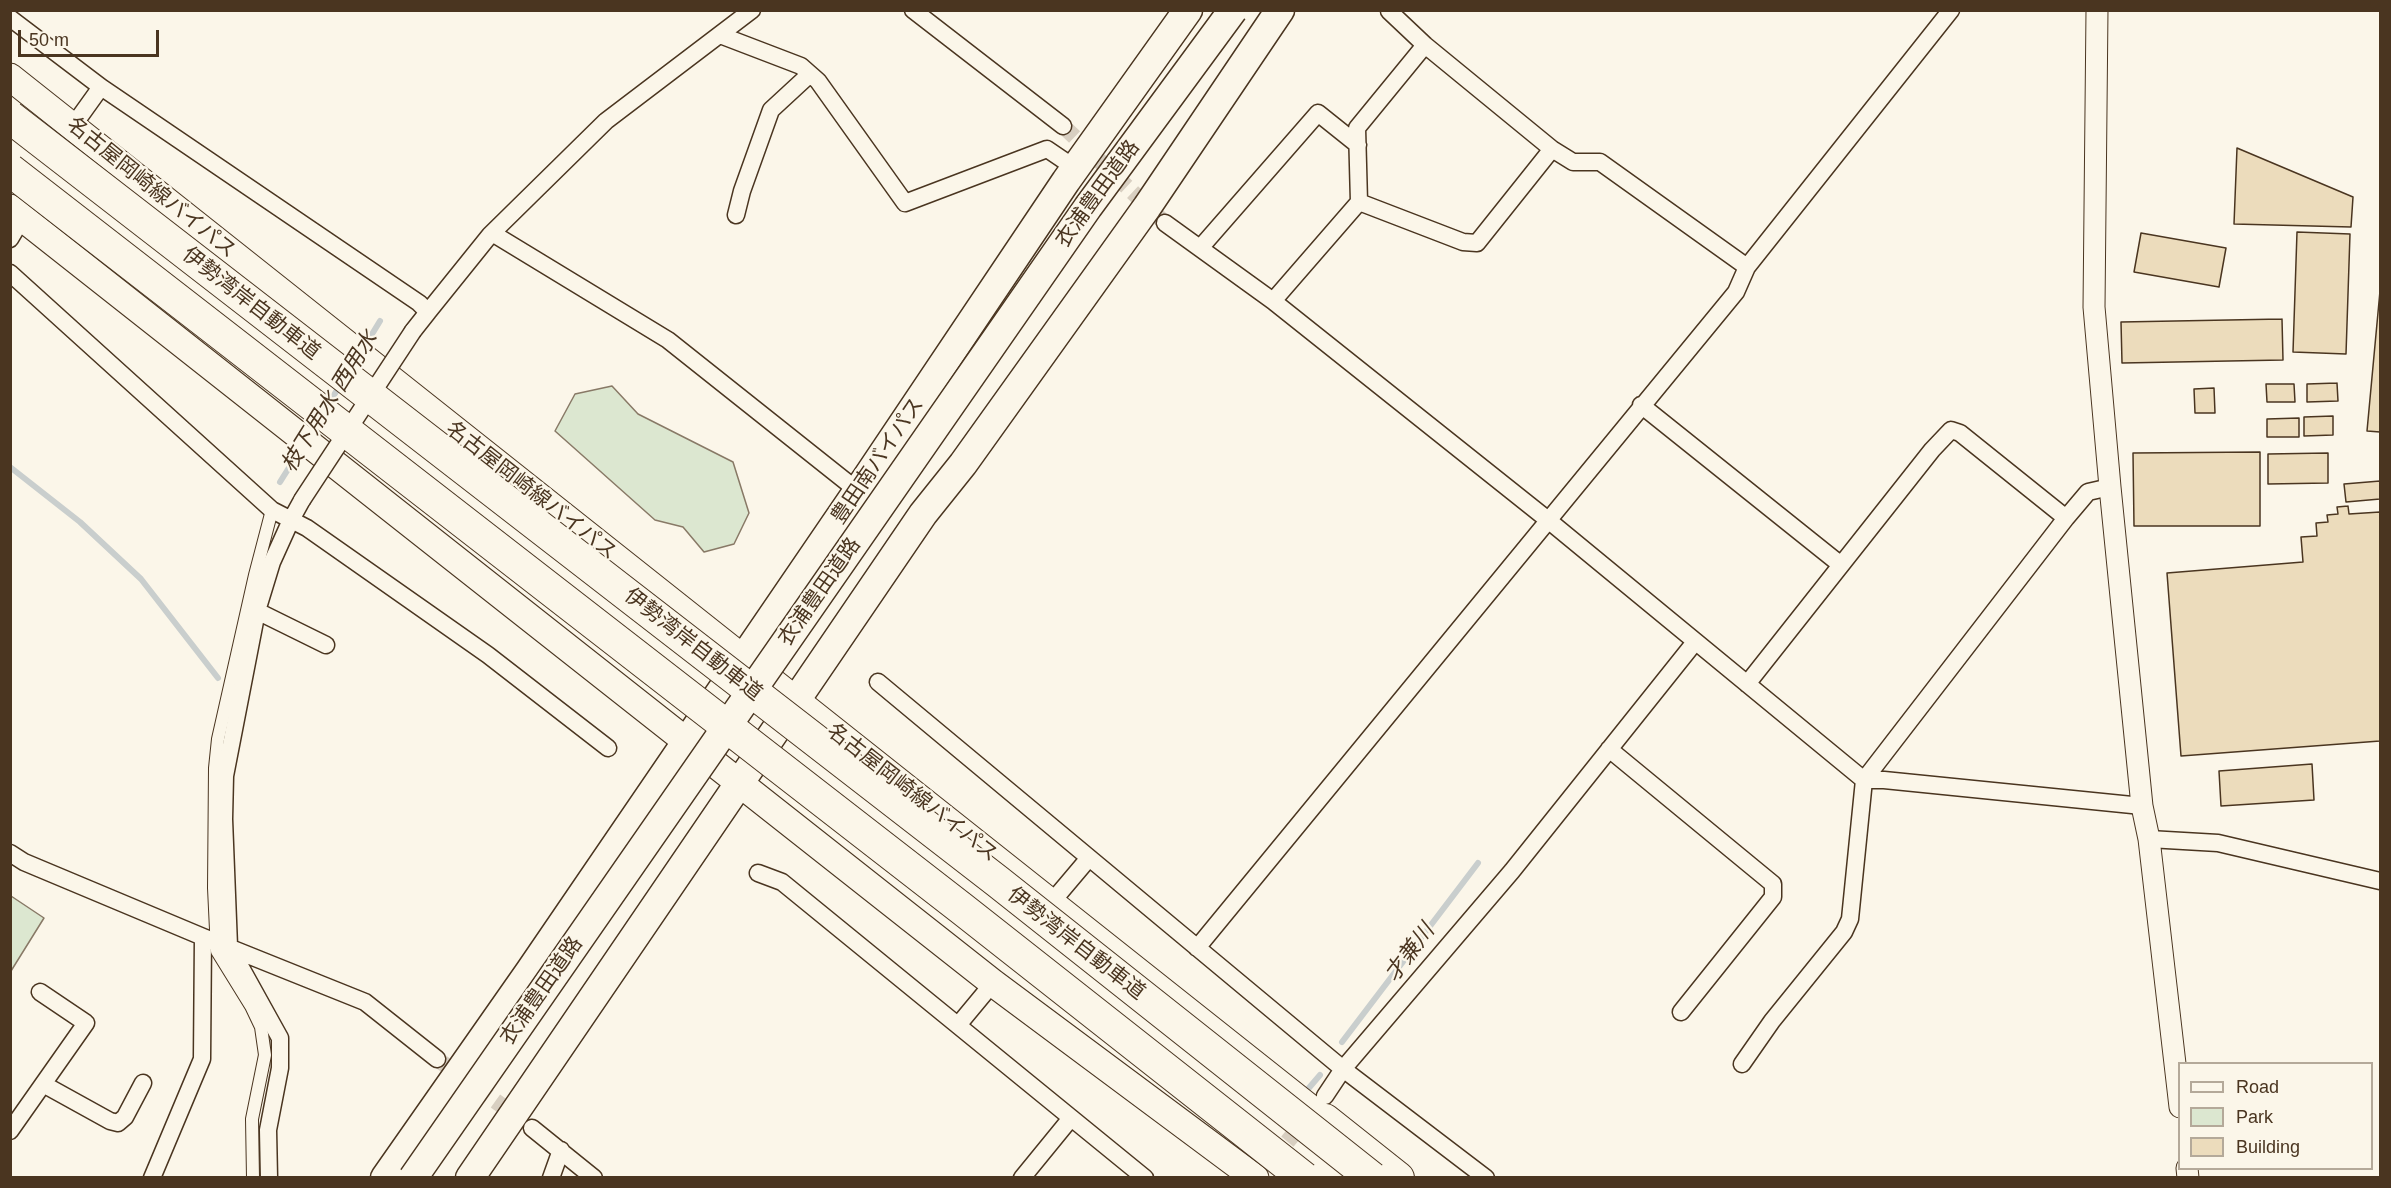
<!DOCTYPE html>
<html>
<head>
<meta charset="utf-8">
<style>
  body { margin:0 }
  #map { position:relative; width:2391px; height:1188px; overflow:hidden; background:#fbf6e9; font-family:Helvetica,sans-serif }
  canvas { display:block }
  .frame { position:absolute; inset:0; border:12px solid #4a3520; pointer-events:none }
  .legend { position:absolute; left:2178px; top:1062px; width:195px; height:108px; box-sizing:border-box; background:#fbf6e9; border:2px solid #b4a999; margin:0; padding:8px 10px; list-style:none; font-size:18px; color:#4a3520 }
  .legend li { display:flex; align-items:center; gap:12px; height:30px }
  .legend b { width:30px; border:2px solid #b4a999 }
  .scale { position:absolute; left:18px; top:30px; width:141px; height:27px; box-sizing:border-box; border:3px solid #4a3520; border-top:0; padding-left:8px; font-size:18px; line-height:21px; white-space:nowrap; color:#4a3520; -webkit-text-stroke:4px #fbf6e9; paint-order:stroke }
</style>
</head>
<body>
<div id="map">
<canvas width="2391" height="1188"></canvas>
<div class="frame"></div>
<ul class="legend">
<li><b style="height:8px;background:#fbf6e9"></b>Road</li>
<li><b style="height:16px;background:#dce7d0"></b>Park</li>
<li><b style="height:16px;background:#ecdcbc"></b>Building</li>
</ul>
<div class="scale">50 m</div>
</div>
<script>
const ctx = document.querySelector('canvas').getContext('2d');
ctx.lineJoin = 'round';
function paint(path, color) {
  ctx.fillStyle = color;
  ctx.fill(path, 'evenodd');
}
function toPath(rows) {
  const path = new Path2D();
  for (const r of rows) {
    path.moveTo(r[0], r[1]);
    for (let i = 2; i < r.length; i += 2) path.lineTo(r[i], r[i + 1]);
  }
  return path;
}
function stroke(path, color, width, dash) {
  ctx.strokeStyle = color;
  ctx.lineWidth = width;
  ctx.lineCap = dash ? 'butt' : 'round';
  ctx.setLineDash(dash || []);
  ctx.stroke(path);
}
function write(font, color, halo, rows, align = 'center') {
  ctx.font = font + ' Helvetica,"Noto Sans JP",sans-serif';
  ctx.lineWidth = 4.5;
  ctx.setLineDash([]);
  ctx.textBaseline = 'middle';
  ctx.strokeStyle = halo;
  ctx.fillStyle = color;
  for (const [text, x, y, turn = 0] of rows) {
    ctx.save();
    ctx.translate(x, y);
    ctx.rotate((+turn || 0) * Math.PI / 180);
    ctx.textAlign = isNaN(turn) ? turn : align;
    if (halo) ctx.strokeText(text, 0, 0);
    ctx.fillText(text, 0, 0);
    ctx.restore();
  }
}
const green = toPath([
  [612,386,638,414,733,462,749,513,734,544,704,552,683,527,655,520,555,431,575,394,612,386],
  [11,896,44,918,11,971,11,896]
]);
paint(green, '#dce7d0');
stroke(green, '#887966', 1.5);
stroke(toPath([
  [363,349,380,321],
  [328,405,340,385],
  [10,467,80,522,141,579,218,678],
  [280,482,302,447],
  [1342,1042,1478,863],
  [1308,1089,1320,1075]
]), '#c9cecd', 6);
const building = toPath([
  [2237,148,2353,197,2351,227,2234,224,2237,148],
  [2297,232,2350,234,2346,354,2293,352,2297,232],
  [2141,233,2226,248,2219,287,2134,272,2141,233],
  [2380,291,2380,432,2367,431,2380,291],
  [2282,319,2283,360,2122,363,2121,322,2282,319],
  [2337,383,2338,401,2307,402,2307,384,2337,383],
  [2266,384,2294,384,2295,402,2267,402,2266,384],
  [2214,388,2215,413,2195,413,2194,389,2214,388],
  [2333,416,2333,435,2304,436,2304,417,2333,416],
  [2299,418,2299,437,2267,437,2267,419,2299,418],
  [2260,452,2260,526,2134,526,2133,453,2260,452],
  [2328,453,2328,483,2268,484,2268,454,2328,453],
  [2380,481,2380,499,2346,502,2344,484,2380,481],
  [2348,506,2349,514,2380,512,2380,741,2181,756,2167,573,2303,562,2301,537,2317,536,2316,523,2328,522,2327,515,2338,514,2337,507,2348,506],
  [2312,764,2314,800,2221,806,2219,771,2312,764]
]);
paint(building, '#ecdcbc');
stroke(building, '#4a3520', 1.5);
stroke(toPath([
  [1063,126,1165,223],
  [437,1059,519,1118],
  [1272,1160,1307,1118]
]), '#d8cfc1', 16, [16, 8]);
const pedestrian = toPath([
  [253,1178,252,1119,265,1055,261,1027,251,1006,217,951,214,888,215,768,218,739,255,575,272,510]
]);
const minor = toPath([
  [913,10,1063,126],
  [1389,11,1425,45,1552,149,1573,162,1600,162,1747,267],
  [10,18,101,87,419,303,428,312,413,331],
  [720,35,801,66,818,81,905,203,1047,149,1075,168],
  [73,126,101,87],
  [1359,202,1463,242,1477,243,1552,149],
  [736,215,742,191,771,110,810,74],
  [1165,223,1273,301,1548,520,1864,780,1884,780,2142,806],
  [492,233,668,340,858,491],
  [10,239,23,217],
  [1201,247,1318,113,1358,145],
  [10,273,272,510,307,528,488,655,608,748],
  [1273,301,1359,202,1357,128,1425,45],
  [428,312,490,235,606,121,752,10],
  [1641,405,1841,565],
  [257,611,326,645],
  [878,682,1343,1069,1486,1178],
  [1747,684,1932,450,1951,430,1960,433,2066,518],
  [1609,749,1773,884,1773,897,1681,1012],
  [2149,839,2218,843,2380,881],
  [10,853,24,862,203,937,365,1002,437,1059],
  [758,873,782,882,1145,1178],
  [1051,903,1089,858],
  [1197,948,1736,292,1747,267,1951,10],
  [959,1024,993,983],
  [1742,1064,1772,1021,1844,932,1850,919,1864,780,2066,518,2088,492,2110,487],
  [43,1084,110,1121,118,1123,125,1117,143,1083],
  [1325,1096,1343,1069,1512,871,1695,642],
  [532,1128,594,1178],
  [10,1131,86,1023,40,992],
  [152,1178,202,1059,203,937],
  [269,1178,268,1130,280,1068,280,1038,229,946,224,819,225,776,257,611,272,562,291,520,302,500],
  [551,1178,561,1150],
  [1022,1178,1071,1118]
]);
const tertiary = toPath([
  [2097,10,2094,307,2110,487,2142,806,2149,839,2180,1107],
  [2187,1168,2188,1178]
]);
const primary = toPath([
  [10,77,1325,1120,1339,1137],
  [10,208,993,983,1255,1178]
]);
const trunk = toPath([
  [385,1178,530,971,868,476,1066,181,1188,10],
  [470,1178,923,514,963,464,1147,207,1280,10]
]);
const motorway = toPath([
  [1325,1120,1398,1178]
]);
stroke(pedestrian, '#4a3520', 14);
stroke(minor, '#4a3520', 19);
stroke(tertiary, '#4a3520', 23);
stroke(primary, '#4a3520', 29);
stroke(trunk, '#4a3520', 31);
stroke(motorway, '#4a3520', 34);
stroke(pedestrian, '#fbf6e9', 12);
stroke(minor, '#fbf6e9', 16);
stroke(tertiary, '#fbf6e9', 21);
stroke(primary, '#fbf6e9', 27);
stroke(trunk, '#fbf6e9', 28);
stroke(motorway, '#fbf6e9', 32);
const minorBridge = toPath([
  [302,500,413,331]
]);
const trunkBridge = toPath([
  [413,1178,1088,207,1233,10]
]);
const motorwayBridge = toPath([
  [10,117,997,881,1372,1178],
  [10,170,961,908,1304,1178]
]);
stroke(minorBridge, '#4a3520', 19, []);
stroke(trunkBridge, '#4a3520', 31, []);
stroke(motorwayBridge, '#4a3520', 34, []);
stroke(minorBridge, '#fbf6e9', 16);
stroke(trunkBridge, '#fbf6e9', 28);
stroke(motorwayBridge, '#fbf6e9', 32);
write('21px', '#4a3520', '#fbf6e9', [
  ["名古屋岡崎線バイパス",151,188,39],
  ["衣浦豊田道路",1098,194,-54],
  ["伊勢湾岸自動車道",251,304,38],
  ["豊田南バイパス",878,461,-56],
  ["名古屋岡崎線バイパス",531,491,38],
  ["衣浦豊田道路",820,592,-55],
  ["伊勢湾岸自動車道",693,645,38],
  ["名古屋岡崎線バイパス",912,793,38],
  ["伊勢湾岸自動車道",1076,944,38],
  ["衣浦豊田道路",542,991,-55]
]);
write('italic 22px', '#4a3520', '#fbf6e9', [
  ["枝下用水 西用水",330,402,-58],
  ["才兼川",1410,953,-53]
]);
</script>
</body>
</html>
